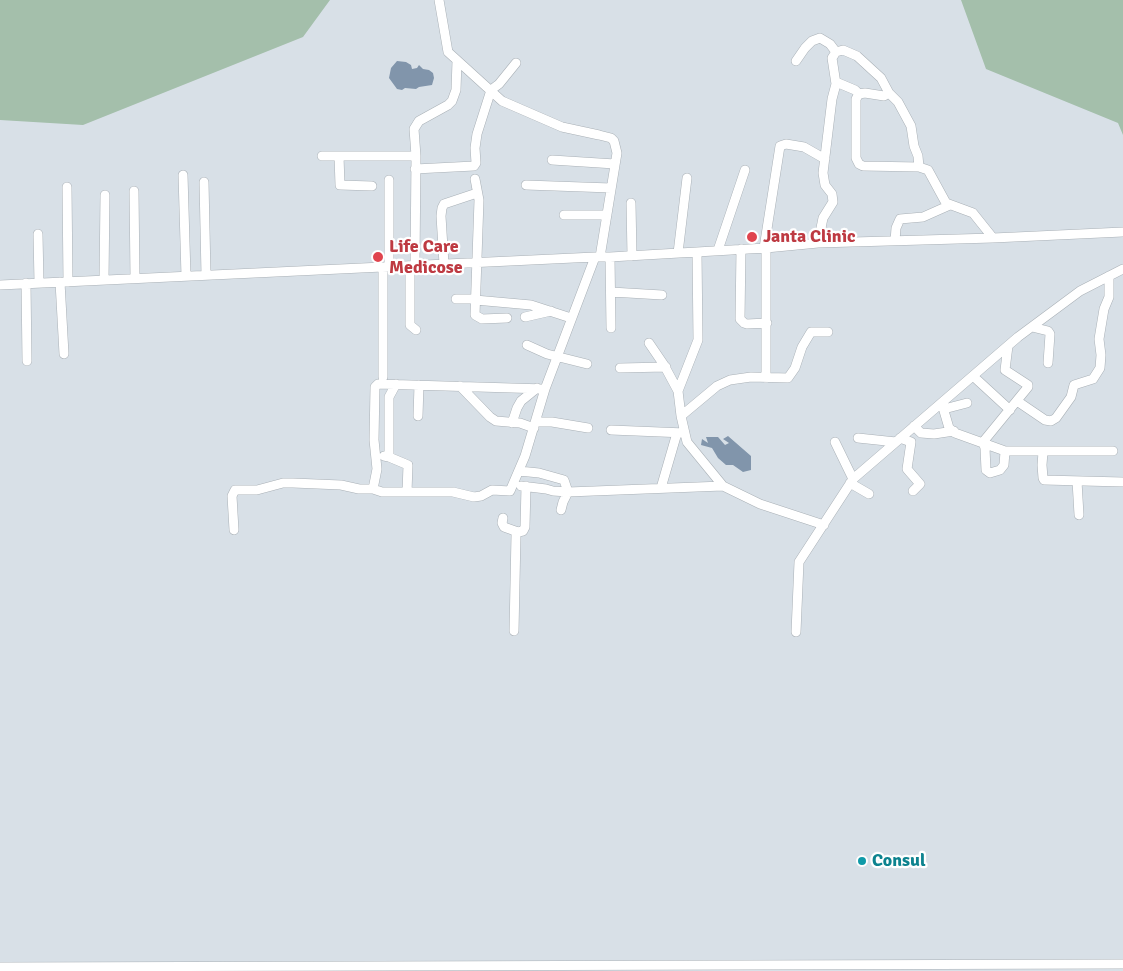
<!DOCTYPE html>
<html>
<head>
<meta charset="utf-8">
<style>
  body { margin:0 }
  canvas { display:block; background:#d8e0e7 }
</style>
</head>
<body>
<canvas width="1123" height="971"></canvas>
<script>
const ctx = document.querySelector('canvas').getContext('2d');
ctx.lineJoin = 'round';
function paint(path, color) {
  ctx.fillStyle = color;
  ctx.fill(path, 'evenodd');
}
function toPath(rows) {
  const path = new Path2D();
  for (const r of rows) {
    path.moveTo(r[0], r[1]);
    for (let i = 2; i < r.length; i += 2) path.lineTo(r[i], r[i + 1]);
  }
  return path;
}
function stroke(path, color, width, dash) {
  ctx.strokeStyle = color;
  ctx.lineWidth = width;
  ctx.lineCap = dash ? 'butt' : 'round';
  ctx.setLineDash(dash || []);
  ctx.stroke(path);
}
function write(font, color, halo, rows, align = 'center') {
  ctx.font = font + ' Signika,sans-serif';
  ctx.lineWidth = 4.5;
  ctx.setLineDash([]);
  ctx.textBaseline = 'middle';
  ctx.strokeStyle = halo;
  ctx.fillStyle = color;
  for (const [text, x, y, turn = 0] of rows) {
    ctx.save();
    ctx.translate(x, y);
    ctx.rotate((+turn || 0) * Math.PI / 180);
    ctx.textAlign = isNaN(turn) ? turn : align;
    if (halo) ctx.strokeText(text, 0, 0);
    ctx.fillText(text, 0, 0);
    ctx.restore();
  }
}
paint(toPath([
  [0,0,330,0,303,37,83,125,0,120],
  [961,0,1123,0,1123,135,1118,123,986,69]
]), '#a4bfab');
paint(toPath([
  [397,61,406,62,411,65,412,69,417,68,419,65,423,69,429,70,433,73,434,78,432,85,419,87,416,89,405,88,402,90,397,89,389,78,391,68],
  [728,436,751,456,751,470,743,472,733,465,726,465,718,458,712,448,701,445,702,439,708,443,706,437,718,437,725,445,729,443,723,439]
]), '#8195ab');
const minor = toPath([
  [439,0,448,52,502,101,562,127,599,135,611,138,614,141,617,153,600,257],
  [796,61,805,48,812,41,820,38,830,44,836,52],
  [836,82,855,90,859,94],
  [859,94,856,99,856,158,859,164,863,166,919,167,928,170,946,203,973,213,993,238],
  [859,94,865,93,884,96,889,93],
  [322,156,416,156],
  [339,156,340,185,372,186],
  [552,160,615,164],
  [415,169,474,166,476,163,475,148,477,134,491,90,499,84,516,63],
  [183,175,186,276],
  [475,179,479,200,475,315,482,319,507,318],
  [204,182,206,275],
  [526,185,611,188],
  [67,187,68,282],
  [134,191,135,278],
  [631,203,632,256],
  [564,215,607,215],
  [38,234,39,283],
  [895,241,896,228,900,219,923,217,950,205],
  [818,243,823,218,833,202,832,194,825,185,823,173,832,99,836,84,832,58,836,52,843,50,857,56,881,78,889,93,898,102,911,126,914,146,918,156,919,167],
  [764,248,780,146,786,144,804,147,825,159],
  [766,248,766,378],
  [741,249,740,319,744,323,747,324,767,323],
  [718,250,745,170],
  [678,253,687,178],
  [610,257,611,328],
  [444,264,441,216,442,208,444,204,477,193],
  [415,265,416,156,414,129,419,121,448,105,452,101,456,90,457,61],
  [389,266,389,180],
  [410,266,410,325,416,330],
  [383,267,383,377],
  [104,280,105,195],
  [60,282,64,354],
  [26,283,27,361],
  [0,285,595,257,610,257,766,248,818,243,993,238,1123,232],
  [611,292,662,295],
  [456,299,475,299],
  [475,300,531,305,571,318],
  [525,317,551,311],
  [1032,327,1048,331,1050,334,1048,363],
  [649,343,664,365,678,391,681,416],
  [527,345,547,354,587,364],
  [620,368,666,367],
  [973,376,1010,410],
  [460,386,490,417,496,421,520,423,534,428],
  [678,391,698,340,697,252],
  [1017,401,1045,420,1051,421,1056,418,1071,397,1074,385,1093,379,1100,368,1101,355,1099,339,1104,309,1109,297,1109,276],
  [942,404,949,428,955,433,1005,451,1113,451],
  [944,409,967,403],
  [418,416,419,385],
  [536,422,552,422,588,428],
  [512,423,517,408,521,401,537,388],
  [914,426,921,433,934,434,954,431],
  [611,430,685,433],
  [858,438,896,442],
  [900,438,911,442,907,469,920,484,913,491],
  [835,442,853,479],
  [983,442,1028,387,1028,385,1005,370,1008,346],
  [983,442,985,448,986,470,990,473,1000,470,1004,465,1005,451],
  [1043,452,1042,465,1043,478,1044,480,1123,482],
  [384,456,389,457,408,465,407,492],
  [389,457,389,397,396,384],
  [519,471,539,473,564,480,568,492,553,491,546,489,521,486],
  [1077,481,1079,515],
  [850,483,869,494],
  [661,488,677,433],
  [373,489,377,469,374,440,375,387,378,384,545,389],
  [561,510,563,502,568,492,723,486],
  [503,518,502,523,504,527,518,532],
  [824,525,760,504,723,486,687,442,681,416,717,386,730,380,751,377,788,378,795,368,802,347,811,332,828,332],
  [234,530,232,496,235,490,257,490,283,483,293,483,341,485,359,489,373,489,382,492,453,492,474,497,481,496,492,490,510,491,525,456,545,389,595,257],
  [514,631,516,535,518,532,523,531,525,527,526,486],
  [796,632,799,562,853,479,1018,337,1080,291,1123,269],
  [0,967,1123,964]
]);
stroke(minor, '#a9b0b6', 10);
stroke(minor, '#fff', 9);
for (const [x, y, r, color] of [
  [752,237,6,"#e0444e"],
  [378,257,6,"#e0444e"],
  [862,861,5,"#0f9aa8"]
]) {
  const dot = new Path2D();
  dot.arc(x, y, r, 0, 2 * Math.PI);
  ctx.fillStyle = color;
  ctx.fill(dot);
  stroke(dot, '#fff', 2);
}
write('bold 18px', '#be3a42', '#fff', [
  ["Janta Clinic",763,237],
  ["Life Care",389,247],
  ["Medicose",389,268]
], 'left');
write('bold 18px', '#0d838f', '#fff', [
  ["Consul",872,861]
], 'left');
</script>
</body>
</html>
